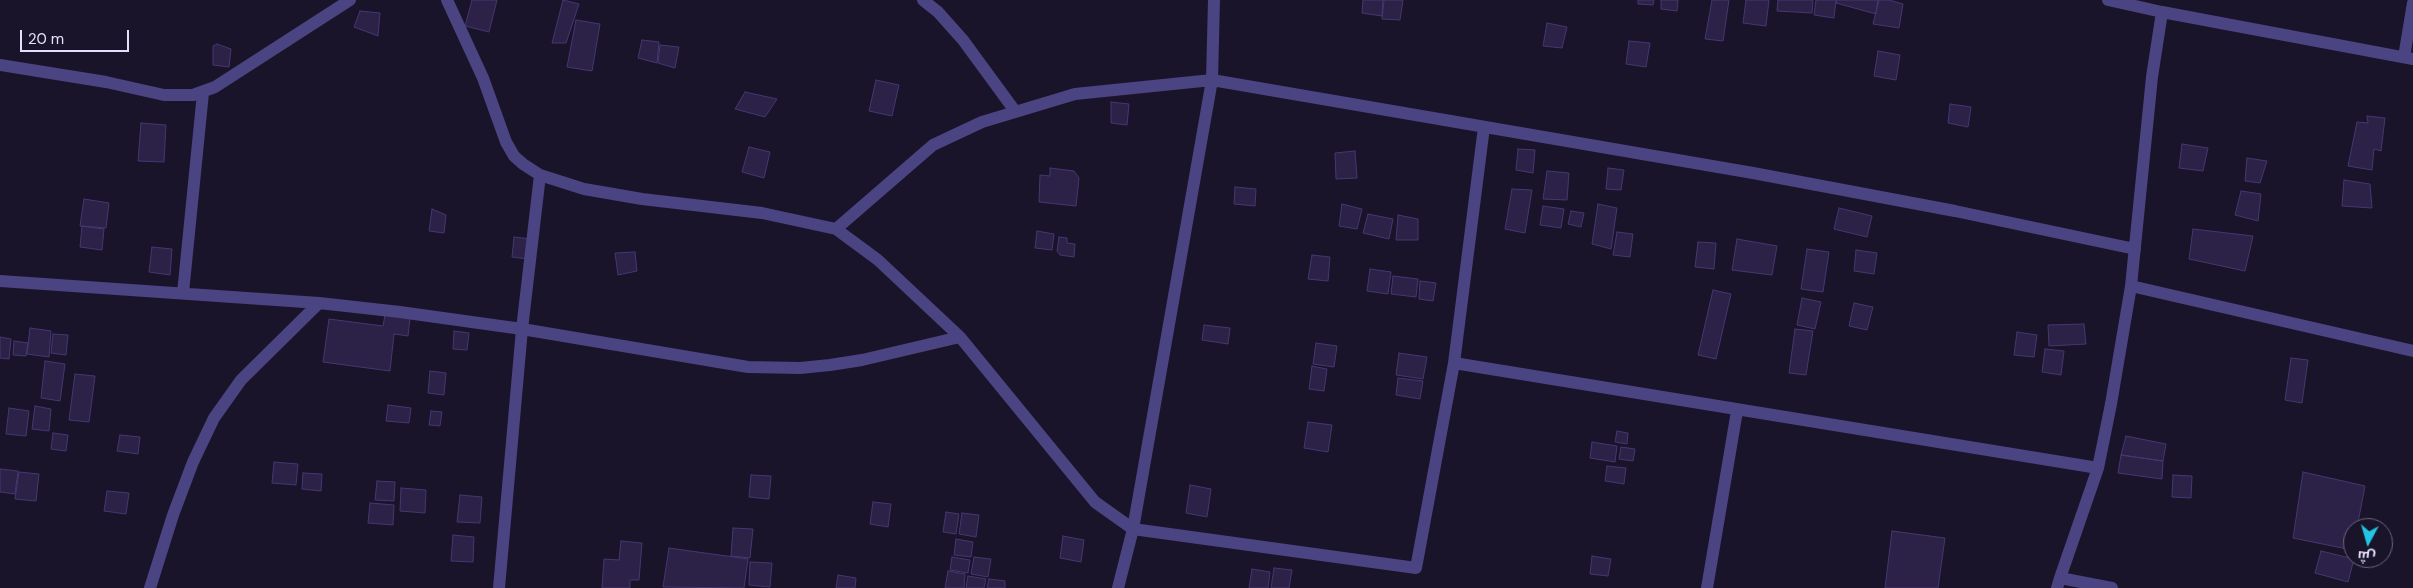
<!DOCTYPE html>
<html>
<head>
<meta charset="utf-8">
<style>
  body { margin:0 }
  #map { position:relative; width:2413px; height:588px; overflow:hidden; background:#191429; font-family:"DM Sans",Cairo,sans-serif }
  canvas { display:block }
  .north { position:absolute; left:2343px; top:518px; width:50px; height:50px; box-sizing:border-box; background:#191429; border:1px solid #6a657d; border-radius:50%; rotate:186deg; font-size:14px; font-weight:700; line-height:20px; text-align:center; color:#e4dffb }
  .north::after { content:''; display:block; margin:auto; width:18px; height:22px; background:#21c6e5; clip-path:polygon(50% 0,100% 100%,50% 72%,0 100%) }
  .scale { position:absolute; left:20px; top:30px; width:109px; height:22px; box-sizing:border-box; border:2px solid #e4dffb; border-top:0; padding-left:6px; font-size:15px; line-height:18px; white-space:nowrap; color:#e4dffb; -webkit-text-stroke:4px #191429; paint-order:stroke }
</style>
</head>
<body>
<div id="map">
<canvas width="2413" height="588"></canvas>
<div class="north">ش</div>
<div class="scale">20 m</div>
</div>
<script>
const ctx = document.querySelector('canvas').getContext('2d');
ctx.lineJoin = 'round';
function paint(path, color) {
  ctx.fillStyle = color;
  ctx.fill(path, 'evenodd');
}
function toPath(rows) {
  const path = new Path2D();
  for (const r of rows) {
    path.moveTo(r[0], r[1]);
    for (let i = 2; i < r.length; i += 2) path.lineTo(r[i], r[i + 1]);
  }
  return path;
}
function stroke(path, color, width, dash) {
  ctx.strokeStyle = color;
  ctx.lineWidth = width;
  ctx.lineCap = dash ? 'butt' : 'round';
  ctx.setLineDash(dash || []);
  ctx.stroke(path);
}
const building = toPath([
  [472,0,497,0,489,32,465,26,472,0],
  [563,0,579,4,566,43,552,43,563,0],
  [1363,0,1383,0,1382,16,1362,13,1363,0],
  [1384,0,1403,0,1400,20,1382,19,1384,0],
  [1638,0,1654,0,1653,5,1638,4,1638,0],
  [1661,0,1678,0,1677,11,1661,9,1661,0],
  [1712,0,1729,0,1723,41,1705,39,1712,0],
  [1746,0,1769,0,1766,26,1743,23,1746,0],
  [1778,0,1813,0,1812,13,1777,11,1778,0],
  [1816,0,1836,0,1834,18,1814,15,1816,0],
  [1837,0,1878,0,1876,14,1836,3,1837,0],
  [1879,0,1889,0,1903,4,1899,28,1873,24,1879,0],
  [360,11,380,13,378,36,354,27,360,11],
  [576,20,600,24,592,71,567,67,576,20],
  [1547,23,1567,27,1562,48,1543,46,1547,23],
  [642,40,659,42,657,63,638,58,642,40],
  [1629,41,1650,43,1646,67,1626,64,1629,41],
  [217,44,231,49,229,67,213,65,213,46,217,44],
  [660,45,679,47,675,68,658,63,660,45],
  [1878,51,1900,55,1896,80,1874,76,1878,51],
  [876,80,899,85,892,116,869,111,876,80],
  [745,92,777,99,765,117,735,109,745,92],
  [1111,102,1129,104,1127,125,1111,123,1111,102],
  [1950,104,1971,107,1968,127,1948,123,1950,104],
  [2367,116,2385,118,2381,151,2374,149,2372,170,2348,166,2357,122,2368,123,2367,116],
  [141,123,166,125,164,162,138,161,141,123],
  [2182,144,2208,148,2203,171,2179,168,2182,144],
  [749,147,770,152,764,178,742,172,749,147],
  [1518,149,1535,150,1533,173,1516,170,1518,149],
  [1355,151,1357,178,1336,179,1335,153,1355,151],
  [2247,158,2267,161,2260,183,2245,181,2247,158],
  [1050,168,1074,171,1079,178,1076,206,1039,202,1040,175,1050,176,1050,168],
  [1608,168,1624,170,1621,190,1606,189,1608,168],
  [1547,171,1569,173,1567,200,1543,199,1547,171],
  [2344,180,2370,184,2372,208,2342,206,2344,180],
  [1235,187,1256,189,1255,206,1234,204,1235,187],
  [1512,189,1532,190,1525,233,1505,229,1512,189],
  [2241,191,2261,194,2258,221,2235,215,2241,191],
  [84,199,109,203,106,228,80,226,84,199],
  [1342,204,1362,209,1357,229,1339,226,1342,204],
  [1598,204,1617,208,1611,249,1592,244,1598,204],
  [1543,206,1564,209,1561,228,1540,225,1543,206],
  [1839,208,1872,216,1867,237,1834,229,1839,208],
  [432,209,446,215,444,233,429,231,432,209],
  [1571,211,1584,213,1581,227,1568,224,1571,211],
  [1368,214,1393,219,1389,239,1363,233,1368,214],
  [1398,215,1418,219,1418,240,1396,240,1398,215],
  [82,226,104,229,102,250,80,247,82,226],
  [2193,229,2253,236,2245,271,2189,259,2193,229],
  [1037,231,1054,234,1052,250,1035,248,1037,231],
  [1617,232,1633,234,1630,257,1613,255,1617,232],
  [514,237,531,239,528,259,512,257,514,237],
  [1059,237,1067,238,1067,243,1075,244,1074,257,1060,255,1057,251,1059,237],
  [1737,239,1777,246,1772,275,1732,270,1737,239],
  [1698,242,1716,243,1714,269,1695,267,1698,242],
  [152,247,172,249,170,275,149,272,152,247],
  [1807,249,1829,252,1823,292,1801,289,1807,249],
  [1856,250,1877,253,1874,274,1854,271,1856,250],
  [635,252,637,271,618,275,615,253,635,252],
  [1312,255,1330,257,1328,281,1308,279,1312,255],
  [1370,269,1391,272,1388,294,1367,291,1370,269],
  [1393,276,1418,279,1416,297,1391,294,1393,276],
  [1420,281,1436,283,1433,301,1419,299,1420,281],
  [1713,290,1731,294,1716,359,1698,355,1713,290],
  [1802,298,1821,302,1815,329,1797,325,1802,298],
  [1854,303,1873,307,1867,330,1849,326,1854,303],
  [385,315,410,318,408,336,394,334,390,371,323,362,329,319,383,326,385,315],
  [2084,324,2086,344,2049,346,2048,325,2084,324],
  [1204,325,1230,328,1228,344,1202,340,1204,325],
  [30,328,51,331,49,357,27,354,30,328],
  [1795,329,1813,331,1806,375,1789,373,1795,329],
  [454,331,469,333,467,350,453,349,454,331],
  [2017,332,2037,335,2034,357,2014,355,2017,332],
  [53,334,68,335,66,355,51,353,53,334],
  [0,337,11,339,9,359,0,358,0,337],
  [14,341,28,343,26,356,13,355,14,341],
  [1316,343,1337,346,1334,367,1313,364,1316,343],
  [2045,349,2064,351,2061,375,2042,372,2045,349],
  [1399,353,1427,357,1423,379,1396,375,1399,353],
  [2291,358,2308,360,2302,403,2285,400,2291,358],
  [45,361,65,364,60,401,41,398,45,361],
  [1312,366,1327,369,1324,391,1309,389,1312,366],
  [430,371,446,373,444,395,428,393,430,371],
  [75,374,95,376,89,422,69,420,75,374],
  [1398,378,1423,381,1420,399,1396,395,1398,378],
  [388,405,411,408,409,423,386,421,388,405],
  [35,406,51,409,49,431,32,429,35,406],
  [9,408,29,411,26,436,6,434,9,408],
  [431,411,442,412,440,426,429,425,431,411],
  [1308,422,1332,425,1328,452,1304,448,1308,422],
  [1617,431,1628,433,1627,444,1615,442,1617,431],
  [53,433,68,435,66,451,51,449,53,433],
  [120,435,140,437,138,454,117,451,120,435],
  [2126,436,2166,444,2163,461,2121,455,2126,436],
  [1592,442,1617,446,1615,462,1590,458,1592,442],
  [1621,447,1635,449,1633,461,1619,459,1621,447],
  [2121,455,2163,461,2162,479,2118,473,2121,455],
  [274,462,298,464,296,485,272,483,274,462],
  [1607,466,1626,468,1624,484,1605,481,1607,466],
  [0,469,18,471,15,494,0,492,0,469],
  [19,472,39,474,36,501,15,499,19,472],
  [2303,472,2365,486,2357,528,2353,528,2352,550,2293,538,2303,472],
  [303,473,322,474,321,491,302,489,303,473],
  [751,475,771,476,769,499,749,497,751,475],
  [2173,475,2192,476,2191,498,2172,497,2173,475],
  [377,481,395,482,394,501,375,500,377,481],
  [1190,485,1211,489,1207,517,1186,513,1190,485],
  [401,488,426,490,425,513,400,511,401,488],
  [107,491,129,493,126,514,104,511,107,491],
  [460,495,482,497,480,523,457,522,460,495],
  [873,502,891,504,888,527,870,524,873,502],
  [370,503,394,505,393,525,368,523,370,503],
  [946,512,959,514,956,534,943,532,946,512],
  [962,513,979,515,976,537,959,534,962,513],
  [733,528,753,529,750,558,731,556,733,528],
  [1892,531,1945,538,1938,588,1885,588,1892,531],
  [453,535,474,537,473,562,451,561,453,535],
  [1063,536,1084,540,1081,562,1060,558,1063,536],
  [956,539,973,542,971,557,954,555,956,539],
  [621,541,642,543,639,580,630,580,630,588,602,588,604,559,619,560,621,541],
  [669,548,748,559,744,588,663,587,669,548],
  [2321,551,2354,559,2348,582,2315,573,2321,551],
  [1592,556,1611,559,1608,576,1590,574,1592,556],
  [952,557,970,560,968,573,950,570,952,557],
  [974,557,991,559,988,577,971,574,974,557],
  [750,562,772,563,770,587,749,585,750,562],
  [1274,568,1292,570,1289,588,1271,588,1274,568],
  [1252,569,1270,572,1268,588,1249,588,1252,569],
  [948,571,965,574,964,588,945,588,948,571],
  [838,575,856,578,855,588,836,588,838,575],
  [968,576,986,579,984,588,966,588,968,576],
  [989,579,1005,581,1005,588,987,588,989,579]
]);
paint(building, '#2c2248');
stroke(building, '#463771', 1);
stroke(toPath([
  [447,0,483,78,506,142,514,156,523,164,540,175,584,189,642,199,762,213,836,229,878,260,960,337,1095,502,1133,529,1416,568,1454,363,1484,127],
  [923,0,938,12,963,40,1015,111],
  [2108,0,2162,12,2413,59],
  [2404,57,2413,3],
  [0,65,106,82,164,95,193,95,215,87,350,0],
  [836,229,933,145,982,122,1075,94,1212,80,1753,173,1955,211,2135,249],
  [0,281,319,303,400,312,522,329,748,367,800,368,830,365,862,360,960,337],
  [2131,286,2413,351],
  [183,293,203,93],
  [1454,363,2098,468],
  [2060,578,2098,468,2111,404,2131,286,2152,77,2162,12],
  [150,588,173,515,193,462,214,418,241,380,319,303],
  [499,588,522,329,540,175],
  [1118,588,1133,529,1212,80,1214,0],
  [1707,588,1737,411],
  [2057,588,2060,578,2112,588]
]), '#4a4482', 12);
</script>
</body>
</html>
